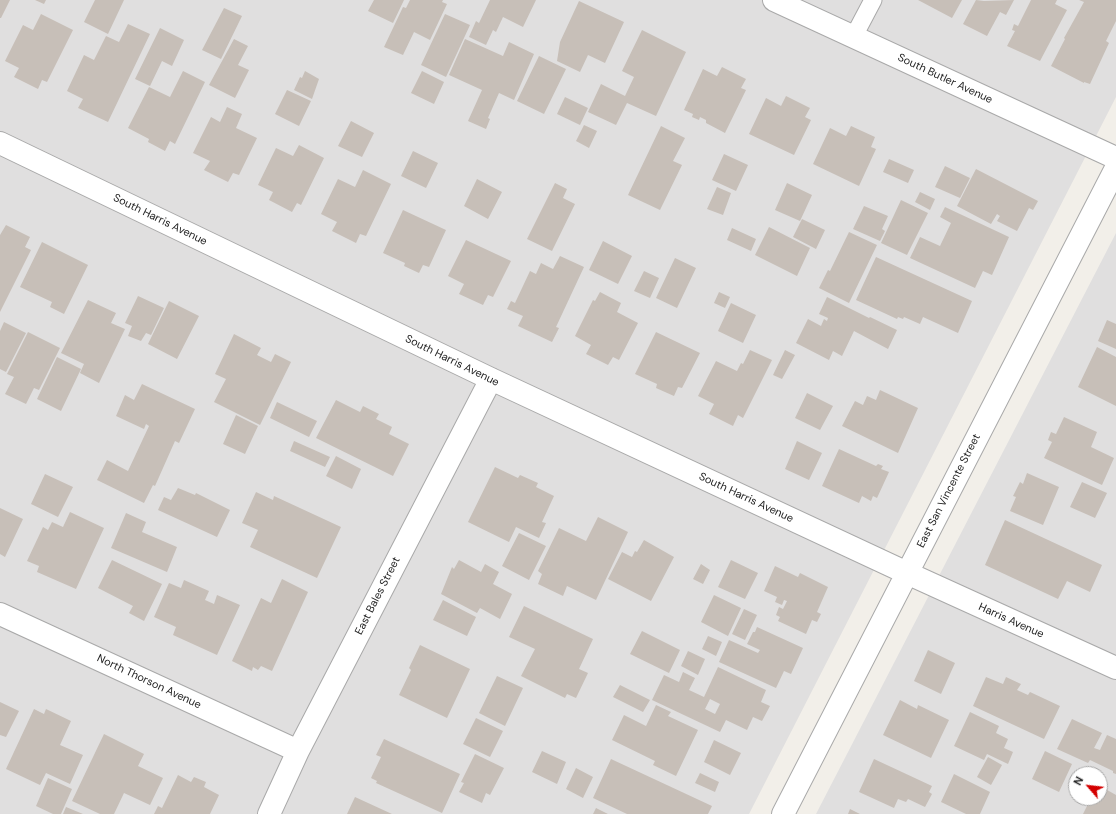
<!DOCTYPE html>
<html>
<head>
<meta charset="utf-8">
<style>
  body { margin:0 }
  #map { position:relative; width:1116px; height:814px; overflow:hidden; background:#f2efe9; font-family:"DM Sans",sans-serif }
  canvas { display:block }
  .north { position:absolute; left:1068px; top:766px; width:40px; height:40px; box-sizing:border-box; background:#fff; border:1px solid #a7a7a7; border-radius:50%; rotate:298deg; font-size:11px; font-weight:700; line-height:16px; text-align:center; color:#222 }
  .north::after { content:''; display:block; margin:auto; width:14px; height:18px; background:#d40000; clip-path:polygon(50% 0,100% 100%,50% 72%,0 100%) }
</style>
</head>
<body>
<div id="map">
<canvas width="1116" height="814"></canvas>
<div class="north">N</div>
</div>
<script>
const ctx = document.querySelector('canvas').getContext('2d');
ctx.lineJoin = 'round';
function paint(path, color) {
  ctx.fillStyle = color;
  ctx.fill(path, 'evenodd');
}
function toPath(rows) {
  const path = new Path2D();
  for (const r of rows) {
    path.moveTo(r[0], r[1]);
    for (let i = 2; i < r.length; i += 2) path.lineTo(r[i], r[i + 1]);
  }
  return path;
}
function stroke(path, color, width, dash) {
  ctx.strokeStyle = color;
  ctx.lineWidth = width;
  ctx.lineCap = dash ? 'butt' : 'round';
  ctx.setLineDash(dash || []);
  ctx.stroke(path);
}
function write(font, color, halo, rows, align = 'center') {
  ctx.font = font + ' "DM Sans",sans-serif';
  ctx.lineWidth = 4;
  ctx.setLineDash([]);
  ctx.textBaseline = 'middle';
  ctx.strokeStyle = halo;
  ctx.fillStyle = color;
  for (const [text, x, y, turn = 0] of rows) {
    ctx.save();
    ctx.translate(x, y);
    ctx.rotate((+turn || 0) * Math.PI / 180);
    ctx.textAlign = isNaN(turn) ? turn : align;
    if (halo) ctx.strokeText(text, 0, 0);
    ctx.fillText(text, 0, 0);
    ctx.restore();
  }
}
paint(toPath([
  [0,0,1116,0,1116,97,749,814,0,814],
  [1116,233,1116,814,816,814],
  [1076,774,1100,774,1100,798,1076,798]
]), '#e0dfdf');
paint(toPath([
  [0,0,10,0,1,18,0,18],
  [35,0,46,0,44,4],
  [95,0,124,0,108,34,84,22],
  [374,0,404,0,393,23,368,11],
  [410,0,443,0,442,2,447,4,430,40,414,32,403,55,384,47,403,7,406,8],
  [490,0,536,0,523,27,503,17,496,32,493,30,486,45,469,37,476,21,479,23],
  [918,0,962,0,952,18],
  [976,0,984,1,1014,0,1006,15,1000,12,987,36,963,24],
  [1031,0,1057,0,1055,4,1067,10,1040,61,1007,46,1015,31,1012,30,1014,24,1018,26],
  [1079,0,1116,0,1116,21,1106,41,1109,43,1090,84,1084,82,1084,83,1051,66,1065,39,1064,38,1084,2],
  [579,1,624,22,605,63,588,55,580,72,557,61,560,42],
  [224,8,242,16,221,59,202,50],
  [41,14,73,30,47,82,42,80,38,89,14,77,19,68,5,61,23,25,33,30],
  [445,14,470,25,446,77,421,65],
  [128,24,150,34,108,122,78,108,83,99,67,91,84,55,94,60,106,36,119,42],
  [160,28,184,40,172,66,162,61,150,86,135,79],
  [642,30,686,52,656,116,627,103,616,125,588,112,601,84,625,96,634,77,622,71],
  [234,39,248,46,238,65,249,70,235,98,209,85],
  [465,39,503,56,509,42,534,54,514,100,499,93,488,118,490,119,486,129,468,121,482,90,449,75],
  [539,56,566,69,544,114,517,101],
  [722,67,746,79,741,88,746,90,725,133,706,123,706,120,700,117,699,120,692,117,693,114,684,110,703,69,717,76],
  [183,71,205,82,175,144,170,141,165,151,148,142,149,139,128,128,149,87,170,97],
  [305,71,319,79,312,99,294,90,300,77,302,78],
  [422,71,444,82,434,104,411,93],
  [287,90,311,101,299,126,275,114],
  [786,96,810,108,805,117,811,120,794,155,749,134,766,98,781,106],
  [565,97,588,108,580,125,557,114],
  [227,107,242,114,236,128,257,138,239,175,233,173,228,182,204,170,210,161,193,153,211,117,220,122],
  [351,121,374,133,362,157,338,146],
  [584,125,597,131,589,148,576,141],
  [661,126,685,138,673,161,682,165,660,210,628,195],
  [851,126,875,137,871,147,876,149,859,186,813,164,830,128,846,136],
  [299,145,324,158,301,205,297,203,292,212,269,200,273,192,258,185,276,148,293,156],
  [413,151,438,163,426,188,401,176],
  [724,154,748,165,736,191,712,180],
  [889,159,914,170,908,183,883,172],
  [945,166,970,178,960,198,935,187],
  [976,169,1038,201,1033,210,1029,208,1017,231,997,221,1000,216,997,214,991,224,957,206],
  [363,170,391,184,366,236,360,234,356,243,332,231,337,222,321,214,338,179,355,187],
  [477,179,502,192,488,219,464,206],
  [555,183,567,189,563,198,575,204,552,251,527,239],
  [787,183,812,195,800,221,775,210],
  [717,187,731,193,723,215,707,209],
  [920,192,935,199,930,210,915,202],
  [901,200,928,213,907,255,881,243],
  [864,206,888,216,882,229,885,231,880,241,853,229],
  [945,207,1009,237,992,275,983,271,975,288,910,258,920,237,940,246,951,223,940,217],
  [403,210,446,230,429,267,423,265,419,273,404,266,405,263,383,253],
  [802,219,825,230,816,249,793,237],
  [6,225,30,237,25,247,31,250,0,312,0,235],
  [769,227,810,248,797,276,755,255],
  [732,228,756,239,751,251,727,240],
  [849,232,877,245,849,303,819,288,828,270,830,271],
  [466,240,511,261,493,297,488,295,483,305,459,294,464,284,448,276],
  [603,241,632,256,618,284,589,270],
  [42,242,88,265,64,314,50,307,52,302,20,287],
  [560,256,584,267,556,327,559,328,552,342,518,326,523,316,507,309,511,301,515,303,530,271,536,274,541,263,553,269],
  [876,257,972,301,958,333,923,317,920,324,904,317,903,319,898,317,897,319,856,300],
  [675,258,696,268,677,308,656,298],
  [644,271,659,278,650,298,634,291],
  [600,292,621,303,617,312,638,323,619,360,613,357,608,365,586,354,591,345,575,336,593,300,595,301],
  [719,292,730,297,725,308,714,303],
  [138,296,164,308,151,335,146,333,141,341,128,336,132,326,125,323],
  [827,297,869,318,870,317,897,330,888,349,854,331,842,356,833,351,829,360,796,343,808,319,821,326,824,319,827,321,828,318,819,314],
  [88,300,116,313,111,323,125,329,99,383,80,373,84,364,61,353],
  [169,301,199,316,177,359,148,344],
  [731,303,756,315,743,343,718,331],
  [1107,320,1116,324,1116,349,1098,341],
  [4,322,26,333,6,372,0,369,0,331],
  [28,332,60,348,39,390,34,388,26,404,5,394,14,377,7,374],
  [656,332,700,353,682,388,678,387,674,396,656,388,657,384,635,374],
  [234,334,261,348,257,355,271,362,275,354,291,362,260,425,214,402,226,379,215,374],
  [1097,347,1116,357,1116,406,1078,387],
  [750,350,772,360,743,418,738,415,733,426,709,414,714,404,698,396,716,361,737,371,741,363,743,364],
  [785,350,795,355,782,379,773,375],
  [57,357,81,369,61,411,37,399],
  [142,384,195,409,179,443,175,441,155,486,153,485,144,503,97,480,107,460,128,471,149,426,146,424,144,429,116,416,125,395,134,400],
  [880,390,918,408,898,453,842,426,855,401,863,405,867,396,876,400],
  [807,393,833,406,820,430,795,418],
  [336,400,360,412,363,406,379,414,376,419,392,427,389,434,409,444,393,476,316,438],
  [277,402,317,421,309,437,270,418],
  [236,415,258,426,245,454,223,444],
  [1064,417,1097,432,1091,447,1114,458,1102,485,1044,458,1052,442,1048,440,1051,432,1056,434],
  [294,441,330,457,325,467,290,451],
  [797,441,822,453,809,480,785,469],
  [839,449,876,466,878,464,883,466,881,469,889,472,877,498,873,496,871,501,862,496,859,503,822,486],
  [336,456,361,469,352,489,326,476],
  [495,467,518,478,520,475,538,483,536,487,554,496,542,522,546,523,539,538,516,527,509,542,468,522],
  [1027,473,1059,487,1043,525,1010,511,1016,497,1013,496,1020,482,1023,484],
  [45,474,73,487,58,517,31,504],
  [1082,482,1107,493,1095,518,1070,507],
  [178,488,195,495,196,493,230,510,217,537,158,510,164,497,171,500],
  [256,492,273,500,274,496,341,527,317,578,250,547,258,530,242,523],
  [0,508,23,519,5,557,0,554],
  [70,512,104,528,76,589,37,572,39,566,27,561,43,527,48,530,52,522,63,527],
  [126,513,146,522,142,532,177,547,167,572,111,548],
  [598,517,628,532,596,600,567,586,563,596,538,584,542,574,538,571,559,528,586,541],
  [1005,520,1102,565,1090,592,1067,581,1058,599,985,565],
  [519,533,546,546,529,580,502,566],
  [644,540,674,557,651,601,608,579,622,552,632,557,635,551,637,552],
  [112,560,162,584,144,621,129,613,133,606,98,588],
  [459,560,481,572,485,564,499,572,493,584,512,594,500,619,480,608,477,613,441,594,452,567,454,569],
  [731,560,758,573,745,599,718,587],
  [701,564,710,570,703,584,693,579],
  [775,566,798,577,800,573,828,587,817,612,821,614,817,622,812,620,806,634,778,621,780,617,776,615,779,607,783,609,787,601,784,600,782,605,775,602,777,597,764,591],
  [282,579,308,592,272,671,261,666,258,670,253,667,252,671,232,661,261,598,271,603],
  [184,580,209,591,205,600,214,604,217,595,240,605,217,655,173,635,176,627,154,617,169,583,181,588],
  [714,595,741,608,728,636,701,622],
  [443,600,476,617,467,636,433,620],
  [524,606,593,639,579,669,588,673,576,698,567,694,565,698,521,676,535,649,509,637],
  [744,609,757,615,745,640,732,634],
  [757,627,803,648,791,674,784,671,776,688,719,662,729,640,758,653,760,650,747,644,753,632,755,632],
  [642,631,680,650,669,673,630,654],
  [708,636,722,642,716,656,702,649],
  [420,645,470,669,447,718,399,695,411,670,409,668],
  [928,650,955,663,941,694,914,681],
  [688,651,705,659,698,675,681,666],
  [718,667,766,690,761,702,770,706,762,721,753,717,747,730,726,720,720,732,652,700,664,675,679,682,683,672,695,678,689,690,704,697],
  [710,699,720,704,715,714,705,709],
  [497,676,523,688,505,726,479,713],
  [986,677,1003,684,1006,677,1021,684,1017,690,1028,695,1030,692,1060,706,1044,739,973,706],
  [620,685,650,700,643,712,613,697],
  [900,700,917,709,918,705,949,720,931,758,883,735],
  [0,702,19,711,6,737,0,735],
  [656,705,671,712,668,716,698,730,676,776,653,765,655,761,612,740,624,715,646,726],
  [34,709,44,714,46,709,71,721,60,745,83,755,70,784,46,773,40,785,6,769],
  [970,712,999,726,996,733,1008,739,1004,748,1013,752,1008,764,987,754,984,760,954,746],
  [476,718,503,731,490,757,463,744],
  [1072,719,1102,733,1094,748,1100,750,1107,735,1116,739,1116,774,1113,773,1113,771,1090,760,1088,763,1057,749],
  [104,734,144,754,138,766,163,778,150,805,124,793,114,814,100,814,72,801],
  [384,739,460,774,442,813,376,783,377,781,371,778,381,757,376,755],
  [714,740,741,753,730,775,704,762],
  [542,751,566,762,557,784,532,772],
  [1045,751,1072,764,1059,792,1032,779],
  [475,754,504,768,490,795,486,793,482,803,459,792,464,783,461,782],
  [988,757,1002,765,991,785,977,777],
  [611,759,712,806,708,814,627,814,593,798],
  [874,759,932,786,929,792,932,794,925,807,908,799,906,802,898,799,894,808,859,792],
  [576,768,593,777,583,798,566,789],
  [700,773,719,782,715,792,695,783],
  [954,774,990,792,980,814,966,814,941,802],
  [178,775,191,782,194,777,206,782,204,787,219,795,210,814,154,814,158,806,162,808],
  [48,778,72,789,61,814,53,814,36,806],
  [1100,786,1116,795,1116,814,1083,814,1091,798,1100,798],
  [355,797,392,814,347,814],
  [66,807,83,814,63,814],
  [596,808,608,814,593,814],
  [850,809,860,814,848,814]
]), '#c7bfb8');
const service = toPath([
  [854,36,873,0]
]);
const minor = toPath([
  [774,0,1116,158],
  [0,143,491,379,907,573,1116,668],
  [0,614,298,751],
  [269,814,298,751,491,379],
  [783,814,1116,168]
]);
stroke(service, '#a9a9a9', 19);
stroke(minor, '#a9a9a9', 24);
stroke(service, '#fff', 17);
stroke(minor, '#fff', 22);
write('11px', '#222', '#fff', [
  ["South Butler Avenue",945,79,25],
  ["South Harris Avenue",160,220,26],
  ["South Harris Avenue",452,361,26],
  ["East San Vincente Street",949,491,-63],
  ["South Harris Avenue",746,498,25],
  ["East Bales Street",378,596,-63],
  ["Harris Avenue",1011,621,24],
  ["North Thorson Avenue",149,682,25]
]);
</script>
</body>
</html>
